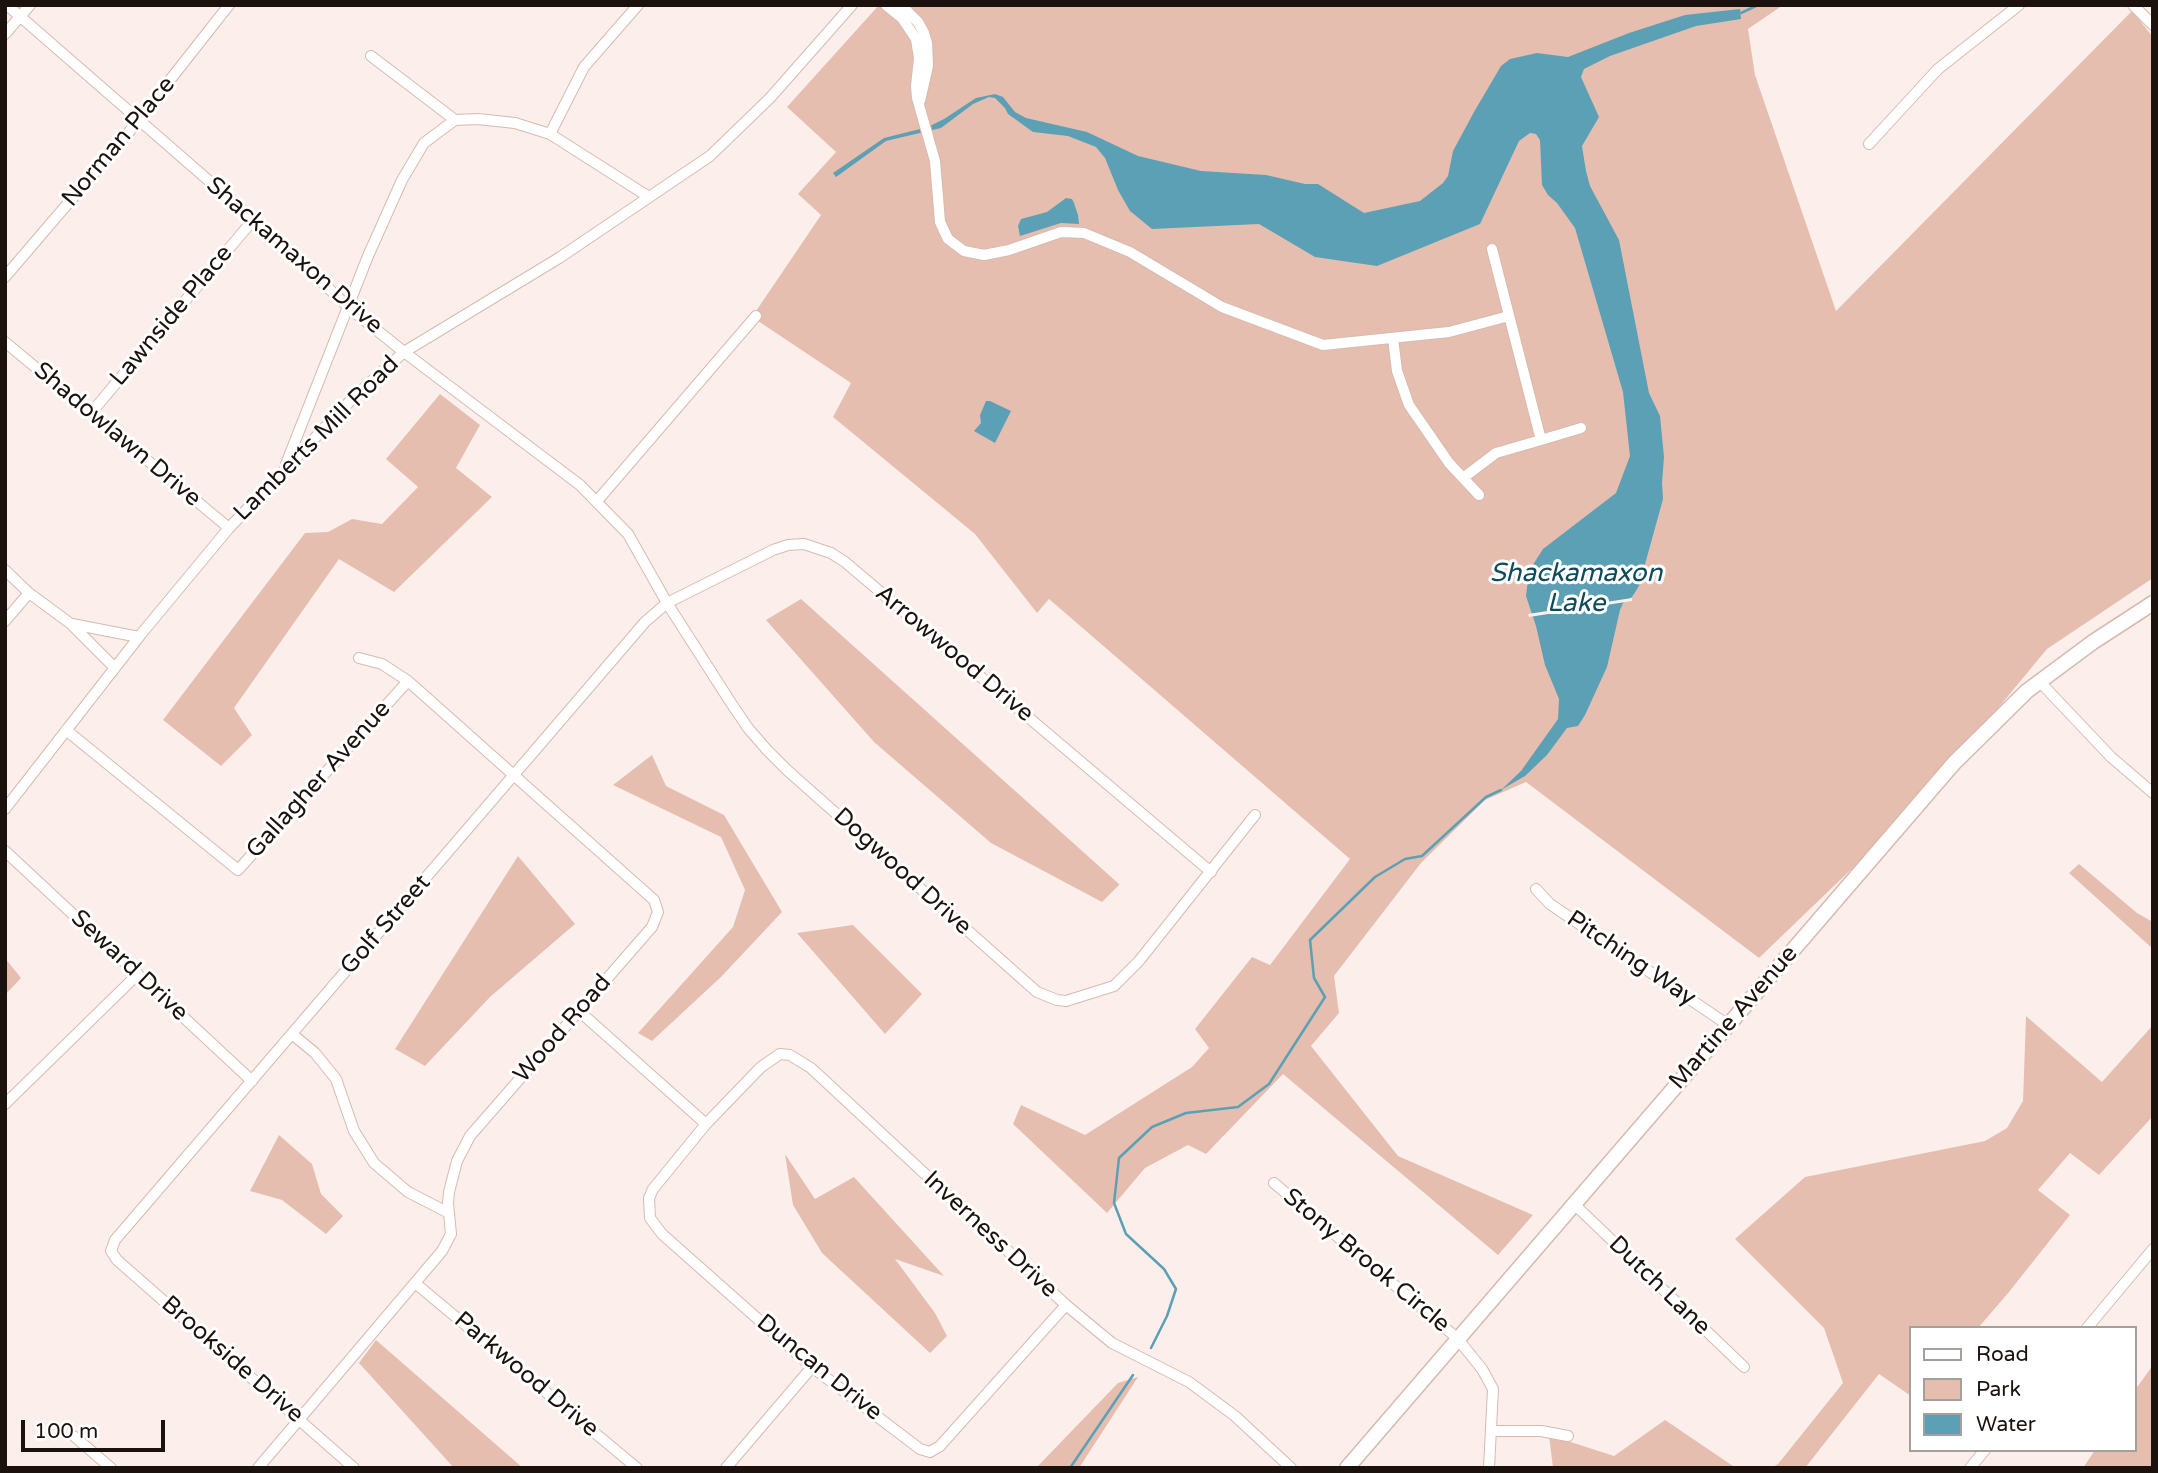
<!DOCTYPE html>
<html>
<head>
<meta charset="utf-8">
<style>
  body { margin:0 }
  #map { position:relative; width:2158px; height:1473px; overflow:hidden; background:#fcefeb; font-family:"Varela Round",sans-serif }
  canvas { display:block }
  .frame { position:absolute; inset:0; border:7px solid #1b110d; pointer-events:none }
  .legend { position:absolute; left:1909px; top:1326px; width:228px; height:126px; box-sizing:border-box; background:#fff; border:2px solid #a4a09e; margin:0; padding:9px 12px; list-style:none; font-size:21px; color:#1b110d }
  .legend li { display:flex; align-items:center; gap:14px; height:35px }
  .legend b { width:35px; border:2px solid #a4a09e }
  .scale { position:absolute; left:21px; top:1420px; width:144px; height:32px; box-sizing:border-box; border:4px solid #1b110d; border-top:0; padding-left:9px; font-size:21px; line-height:24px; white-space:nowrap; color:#1b110d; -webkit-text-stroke:5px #fff; paint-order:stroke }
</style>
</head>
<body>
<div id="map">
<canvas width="2158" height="1473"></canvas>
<div class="frame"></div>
<ul class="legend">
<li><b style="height:9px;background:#fff"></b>Road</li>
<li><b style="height:19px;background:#e6beb0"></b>Park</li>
<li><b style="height:19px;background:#5ca0b5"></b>Water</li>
</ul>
<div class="scale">100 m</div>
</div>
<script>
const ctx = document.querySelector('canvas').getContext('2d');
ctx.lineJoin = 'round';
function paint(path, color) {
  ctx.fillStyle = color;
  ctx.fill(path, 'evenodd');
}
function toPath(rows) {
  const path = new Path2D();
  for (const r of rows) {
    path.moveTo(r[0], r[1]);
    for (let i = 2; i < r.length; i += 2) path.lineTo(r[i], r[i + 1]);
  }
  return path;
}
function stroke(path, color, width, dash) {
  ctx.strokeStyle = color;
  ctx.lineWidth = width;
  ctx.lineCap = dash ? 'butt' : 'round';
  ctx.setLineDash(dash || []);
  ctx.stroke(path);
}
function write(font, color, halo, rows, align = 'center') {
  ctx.font = font + ' "Varela Round",sans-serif';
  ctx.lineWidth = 6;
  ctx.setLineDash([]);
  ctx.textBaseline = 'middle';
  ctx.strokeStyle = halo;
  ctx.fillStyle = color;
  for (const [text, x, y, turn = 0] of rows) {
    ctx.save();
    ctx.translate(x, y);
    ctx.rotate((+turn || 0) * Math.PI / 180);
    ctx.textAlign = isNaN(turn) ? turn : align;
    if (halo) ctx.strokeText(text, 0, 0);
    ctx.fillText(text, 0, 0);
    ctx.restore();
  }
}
paint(toPath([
  [879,5,1783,5,1748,29,1755,75,1836,311,2132,11,2153,37,2153,578,2047,649,1965,748,1864,857,1759,958,1526,782,1485,800,1421,863,1334,976,1339,1013,1311,1046,1398,1156,1533,1215,1498,1255,1283,1074,1206,1154,1188,1145,1145,1168,1107,1213,1013,1124,1021,1105,1085,1135,1192,1067,1209,1048,1195,1029,1252,957,1270,965,1350,859,1049,599,1037,613,975,534,833,417,851,383,752,317,821,215,798,194,836,152,787,107],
  [440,394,480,425,456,468,492,497,394,592,339,559,234,708,252,735,221,766,163,720,305,533,328,532,352,519,382,524,418,487,386,459],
  [801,599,1119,884,1119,885,1102,902,991,843,874,742,766,620],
  [652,755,666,786,724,815,782,912,721,977,652,1041,638,1033,733,927,745,890,721,837,613,785],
  [518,856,575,924,490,997,425,1066,395,1049],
  [2079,864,2137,913,2153,922,2153,949,2069,873],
  [853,925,922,994,885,1034,797,933],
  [5,958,21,978,5,995],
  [2026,1016,2102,1082,2153,1025,2153,1116,2099,1175,2070,1153,2038,1190,2070,1215,2009,1292,1978,1328,1911,1328,1911,1396,1879,1374,1805,1468,1771,1468,1778,1464,1843,1383,1824,1328,1735,1239,1805,1177,1985,1141,2007,1128,2023,1101],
  [279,1135,312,1164,321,1194,343,1216,326,1234,282,1200,250,1191],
  [785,1154,815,1199,854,1177,944,1276,895,1259,935,1313,947,1336,930,1353,822,1253,793,1205],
  [376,1340,523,1468,454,1468,359,1363],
  [2153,1365,2153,1468,2083,1468,2095,1450,2135,1450,2135,1390],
  [1138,1377,1079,1468,1036,1468,1118,1383],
  [1665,1420,1736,1468,1553,1468,1549,1435,1614,1456]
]), '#e6beb0');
paint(toPath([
  [1740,9,1741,19,1696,26,1610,56,1584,69,1581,77,1599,117,1582,146,1586,171,1590,186,1619,240,1649,393,1660,416,1664,457,1662,483,1663,499,1639,586,1632,597,1623,603,1620,610,1607,667,1585,715,1578,726,1567,728,1547,755,1525,776,1501,790,1521,771,1558,719,1559,699,1545,665,1536,626,1526,596,1529,571,1543,549,1616,493,1630,456,1623,392,1575,228,1557,203,1548,195,1542,185,1540,140,1536,134,1530,133,1519,141,1480,224,1377,266,1315,257,1259,224,1152,229,1130,211,1118,190,1105,158,1096,147,1068,136,1033,132,1008,114,1005,108,995,98,989,97,973,104,941,128,886,141,836,177,833,173,884,138,928,127,944,119,976,98,995,94,1003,97,1015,112,1026,118,1087,132,1138,156,1201,171,1266,175,1305,184,1318,184,1364,213,1420,201,1443,183,1448,176,1453,151,1474,112,1501,66,1510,59,1537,53,1568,57,1629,33,1685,15],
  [1066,198,1072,199,1074,203,1078,215,1079,224,1061,223,1020,236,1018,226,1021,219,1047,212],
  [986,401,990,401,1011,411,995,443,974,431,981,423,980,415]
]), '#5ca0b5');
paint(toPath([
  [1632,598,1632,601,1529,617,1528,614]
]), '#fcefeb');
stroke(toPath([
  [1741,13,1758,5],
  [1151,1348,1167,1316,1176,1289,1164,1269,1126,1234,1114,1203,1119,1158,1152,1127,1186,1113,1238,1107,1269,1084,1325,997,1314,978,1310,940,1375,877,1405,859,1422,856,1486,797,1501,790],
  [1070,1468,1133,1375]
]), '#5ca0b5', 2.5);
const minor = toPath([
  [7,5,293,254,348,307,404,352,580,485,628,534,667,603,731,703,748,728,767,750,787,770,1037,992,1057,1000,1066,1001,1114,986,1139,961,1255,815],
  [886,5,902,18,916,39,919,58,916,86,917,98,935,161,940,222,948,239,964,251,984,255,1009,250,1061,232,1084,233,1130,252,1222,307,1323,345,1449,332,1509,316],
  [901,5,918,22,924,33,927,43,928,66,920,101],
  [2133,5,2153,25],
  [5,34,30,5],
  [371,56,455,120],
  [550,134,584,67,638,5],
  [1869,144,1938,69,2019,5],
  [5,277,129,132,229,5],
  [1393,338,1397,371,1409,405,1449,463,1479,495],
  [5,342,229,528],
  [91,413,253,220],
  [1541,440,1581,428],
  [286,464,368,256,402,180,424,143,444,128,455,120,478,119,515,123,550,134,649,197],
  [1463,478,1496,453,1541,440,1492,249],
  [597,501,756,316],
  [5,570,29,593,71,624,115,668],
  [5,621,29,593],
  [72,624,139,637],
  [2040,682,2111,757,2153,793],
  [66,730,238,870,408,681],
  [5,809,142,633,229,528,353,398,404,352,559,258,710,156,770,98,852,5],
  [5,851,252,1081],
  [1536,889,1550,904,1728,1025],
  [579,1011,706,1124],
  [292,1034,315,1053,336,1079,354,1131,374,1163,408,1192,449,1213],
  [5,1104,138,974],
  [1274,1183,1457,1338,1482,1369,1493,1389,1489,1468],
  [1574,1204,1744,1367],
  [415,1283,637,1468],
  [1066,1305,940,1446,930,1452,920,1449,812,1367,662,1234,650,1218,649,1198,653,1189,706,1124,761,1067,780,1054,790,1055,811,1068,1066,1305,1112,1343,1189,1382,1235,1416,1291,1468],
  [2087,1328,2153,1249],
  [1491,1431,1541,1431,1568,1436],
  [75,1437,111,1468],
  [258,1468,442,1251,451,1234,448,1203,449,1192,457,1161,470,1136,652,927,658,912,654,900,408,681,382,664,359,658],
  [354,1468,117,1260,111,1251,115,1240,645,622,667,603,773,550,788,545,804,544,831,553,845,562,1211,872],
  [726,1468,812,1367],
  [1970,1468,1985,1450]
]);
const secondary = toPath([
  [1347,1468,1954,763,2027,691,2093,642,2153,603]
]);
stroke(minor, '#d7baaf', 12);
stroke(secondary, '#d7baaf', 17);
stroke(minor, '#fff', 10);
stroke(secondary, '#fff', 14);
write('24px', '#1b110d', '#fff', [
  ["Norman Place",119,142,-50],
  ["Shackamaxon Drive",294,256,41],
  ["Lawnside Place",172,316,-50],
  ["Shadowlawn Drive",117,435,40],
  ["Lamberts Mill Road",317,439,-45],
  ["Arrowwood Drive",954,654,40],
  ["Gallagher Avenue",319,780,-48],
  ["Dogwood Drive",902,872,42],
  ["Golf Street",386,925,-49],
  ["Pitching Way",1631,959,34],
  ["Seward Drive",129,966,43],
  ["Martine Avenue",1734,1018,-49],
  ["Wood Road",563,1029,-49],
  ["Inverness Drive",990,1235,43],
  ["Stony Brook Circle",1366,1261,40],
  ["Dutch Lane",1659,1286,44],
  ["Brookside Drive",232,1360,41],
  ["Duncan Drive",819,1368,39],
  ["Parkwood Drive",526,1375,40]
]);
write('italic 26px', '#0e4a5a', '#fff', [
  ["Shackamaxon",1576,574],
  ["Lake",1576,604]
]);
</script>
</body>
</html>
